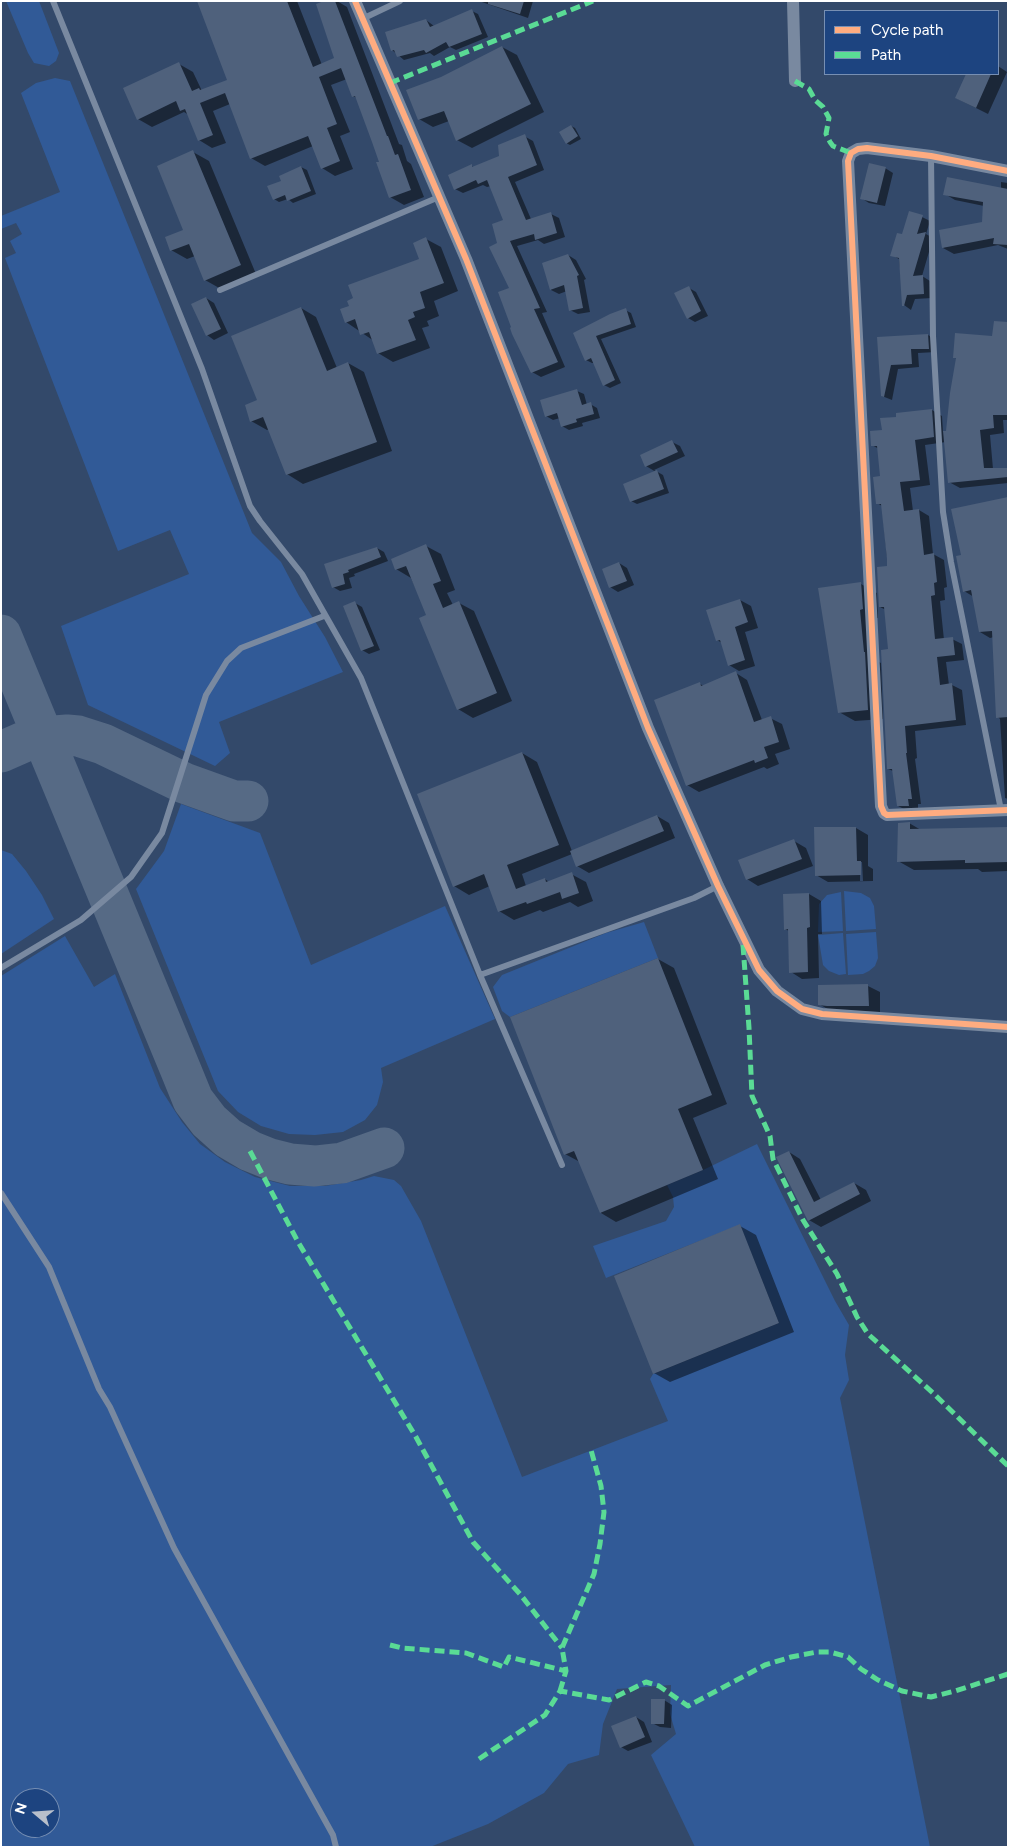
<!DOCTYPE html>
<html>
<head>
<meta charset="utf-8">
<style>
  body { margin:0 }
  #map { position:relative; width:1009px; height:1848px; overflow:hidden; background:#33496a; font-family:Figtree,sans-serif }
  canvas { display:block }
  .frame { position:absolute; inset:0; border:2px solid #fff; pointer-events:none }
  .legend { position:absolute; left:824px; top:10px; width:175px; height:65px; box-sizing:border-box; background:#1d4480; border:1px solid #778fb3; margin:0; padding:6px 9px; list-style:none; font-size:15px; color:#fff }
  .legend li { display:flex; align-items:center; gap:10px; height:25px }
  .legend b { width:25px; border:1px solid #778fb3 }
  .north { position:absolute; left:10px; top:1788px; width:50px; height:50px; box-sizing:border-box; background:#1d4480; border:1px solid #778fb3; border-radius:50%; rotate:288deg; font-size:14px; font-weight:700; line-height:20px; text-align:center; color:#fff }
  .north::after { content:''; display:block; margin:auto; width:18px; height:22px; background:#b8bfcb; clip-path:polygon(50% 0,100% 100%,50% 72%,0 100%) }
</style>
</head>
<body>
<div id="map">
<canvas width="1009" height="1848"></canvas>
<div class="frame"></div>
<ul class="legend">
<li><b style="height:6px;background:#ffac80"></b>Cycle path</li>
<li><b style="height:6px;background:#5adb95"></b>Path</li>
</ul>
<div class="north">N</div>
</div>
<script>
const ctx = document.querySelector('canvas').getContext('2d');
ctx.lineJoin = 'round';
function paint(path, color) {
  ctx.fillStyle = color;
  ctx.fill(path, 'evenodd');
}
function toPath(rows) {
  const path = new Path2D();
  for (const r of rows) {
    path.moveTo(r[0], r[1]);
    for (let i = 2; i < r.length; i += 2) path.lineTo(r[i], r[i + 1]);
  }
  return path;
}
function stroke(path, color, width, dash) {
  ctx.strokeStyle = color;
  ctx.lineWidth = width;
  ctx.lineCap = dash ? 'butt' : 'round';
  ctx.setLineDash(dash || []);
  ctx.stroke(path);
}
paint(toPath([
  [6,1,39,1,59,53,56,61,49,66,34,63,28,53],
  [55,78,70,81,252,533,281,562,299,596,325,637,343,672,219,722,230,753,215,766,88,705,61,626,189,574,170,530,118,551,5,258,16,253,10,241,22,234,16,223,1,229,1,216,60,192,21,93,36,83],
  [181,804,260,833,311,965,445,906,495,1019,381,1068,383,1082,377,1105,365,1120,343,1132,315,1135,289,1134,261,1126,238,1112,218,1091,136,889,164,851],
  [1,850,12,854,26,871,42,895,54,919,1,954],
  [844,891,861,893,870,898,874,906,876,929,846,931],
  [841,892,843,931,818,932,819,904,827,895],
  [644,922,658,958,510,1017,502,1011,493,987,502,975,606,933],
  [876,932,878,958,875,966,869,971,863,974,848,975,846,934],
  [843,933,846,974,839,975,829,971,823,965,818,935],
  [65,936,94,987,115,974,160,1088,182,1122,200,1144,225,1162,255,1177,290,1186,325,1186,361,1180,374,1176,394,1180,401,1186,421,1221,522,1477,668,1421,650,1379,653,1374,779,1323,740,1225,606,1278,593,1246,666,1221,674,1207,673,1197,667,1185,703,1170,757,1144,835,1301,849,1325,845,1355,849,1380,840,1398,930,1847,695,1847,651,1755,676,1734,670,1714,671,1685,617,1689,603,1724,599,1755,568,1764,544,1793,488,1824,430,1847,1,1847,1,976],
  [20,1798,50,1798,50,1828,20,1828]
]), '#315a97');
paint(toPath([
  [198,1,297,1,322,65,336,59,328,1,337,1,347,7,399,144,402,145,407,161,411,164,424,197,404,205,390,197,380,162,357,98,353,96,347,79,331,85,350,132,340,136,353,169,335,176,322,168,313,146,265,166,251,158,230,104,213,111,226,143,212,148,199,140,189,115,184,112,152,127,138,119,179,64,193,72,202,91,229,80],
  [479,1,533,1,528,18],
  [472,11,478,14,488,37,456,50,450,47,434,56,430,53,404,60,392,50,426,20,434,26],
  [502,47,517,55,544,112,472,148,457,140,449,121,433,127,419,119,441,78],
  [998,66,1007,72,988,114,956,98,967,74,998,74],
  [571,126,575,128,581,139,570,145,566,143],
  [524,136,533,141,544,170,515,182,531,219,551,214,559,218,565,237,544,244,538,240,517,246,547,312,542,313,565,367,541,377,532,372,499,244,505,221,491,186,487,187,483,185,463,193,455,189,471,166,475,168,500,157],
  [193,152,209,161,256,274,221,289,205,280,195,256,187,259,171,250,185,231],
  [301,167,307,170,316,194,293,203,288,199,279,202,274,199,282,181],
  [885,168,893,173,885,206,869,203,861,198],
  [1001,182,1008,183,1008,249,998,245,954,254,943,248,983,223,984,206,955,200,945,194,1001,189],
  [922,217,930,221,926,234,933,238,922,276,930,281,932,298,915,299,911,310,904,305,899,259,892,255,902,236],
  [426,239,441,247,458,291,434,301,439,316,427,321,429,326,422,328,430,348,393,362,378,353,374,341,346,322,351,307,421,260],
  [568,255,576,260,586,279,584,280,590,312,578,314,570,310,567,291,559,294,551,290,544,264],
  [689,288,696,292,708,316,695,322,688,318],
  [206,298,214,303,228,333,214,340,207,335],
  [301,308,316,317,337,368,348,363,364,372,392,451,303,484,287,474,270,429,267,430,251,421,258,401],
  [625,310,631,313,636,327,601,339,621,383,610,388,604,385,594,363,592,363,586,360,575,334],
  [1008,323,1008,420,1003,420,1004,433,990,435,993,469,1008,469,1008,483,960,488,949,482,946,442,925,445,930,485,910,488,913,511,919,510,929,516,933,554,944,560,947,587,944,588,945,600,940,601,944,640,952,639,962,644,964,660,946,662,949,685,952,685,962,690,966,725,915,731,917,758,915,759,921,804,918,804,918,811,908,811,898,806,893,771,888,769,890,650,886,610,880,607,888,567,882,506,877,503,882,477,879,449,872,445,883,431,897,418,932,410,942,416,943,432,947,432,957,359,954,357,993,337],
  [928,335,935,339,936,352,918,353,919,367,898,369,892,400,882,396,878,338],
  [577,391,584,394,587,405,590,404,597,408,600,418,582,423,583,426,569,430,562,426,560,418,553,420,546,416],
  [672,442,680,446,685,456,654,470,663,475,669,493,637,504,631,501,656,472,646,466],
  [1008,498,1008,799,1005,798,1000,719,998,717,994,637,990,638,980,632,974,597,964,591,962,556],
  [426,546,441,554,455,590,447,593,453,605,459,603,474,611,512,701,473,718,458,709,428,616,411,578,396,569],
  [377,548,384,552,388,561,354,574,355,576,349,578,352,588,340,591,333,587,326,565],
  [619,563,627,568,634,585,618,592,610,587],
  [861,584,877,593,878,618,875,618,879,662,881,663,883,719,855,721,839,712,820,589],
  [740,600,751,606,758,628,745,632,755,666,739,671,729,665,722,643,717,640,708,611],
  [355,603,362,607,380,650,369,654,362,650],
  [736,673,747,680,762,720,770,718,782,724,790,749,775,754,779,764,767,769,764,767,699,792,687,785,700,684,704,686],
  [522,753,537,762,572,851,657,816,669,823,675,838,589,873,577,866,572,854,522,874,526,886,545,879,549,882,571,874,586,882,593,901,578,907,570,902,543,912,540,910,514,920,499,911,490,886,469,895,454,886],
  [909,823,921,830,1008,829,1008,871,982,872,978,869,914,870,898,861,898,831],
  [856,828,868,835,868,866,873,869,873,881,828,882,816,875],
  [860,862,862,862,863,881,860,881],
  [794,841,806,848,813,866,758,886,747,879],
  [809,894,821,901,822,934,818,934,819,978,802,979,791,972,789,931,785,929],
  [658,959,674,968,727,1104,693,1118,718,1179,616,1222,601,1213,580,1162,565,1154],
  [819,986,868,986,880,992,880,1012,831,1011,819,1004],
  [789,1152,800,1159,821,1200,854,1183,866,1190,871,1201,821,1227,809,1220],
  [740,1226,756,1235,794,1332,670,1382,654,1373],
  [664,1700,672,1705,671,1728,660,1727,652,1723],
  [636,1717,644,1722,652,1742,628,1751,621,1747]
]), '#0007');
stroke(toPath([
  [1,635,182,1073,193,1100,209,1121,228,1138,250,1151,270,1159,290,1164,315,1166,342,1163,384,1148],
  [1,752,26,741,42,737,67,735,78,736,103,744,184,783,234,801,248,801]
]), '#566a85', 41);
paint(toPath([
  [197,1,287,1,313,67,334,58,316,4,324,1,335,1,387,136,388,136,395,155,398,154,411,190,389,198,376,162,379,162,372,142,355,96,352,97,341,68,319,77,337,124,327,128,340,161,321,169,308,136,250,159,225,93,200,103,213,135,198,141,185,109,180,111,176,101,137,120,123,88,179,62,192,91,199,88,200,90,227,80],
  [488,1,524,1,520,14,488,4],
  [472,9,482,34,449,47,446,42,426,53,424,50,397,57,394,50,391,51,385,32,426,19,430,27],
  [502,46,531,104,456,141,444,111,418,120,406,90,441,77],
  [966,74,991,74,976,108,955,98],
  [571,125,578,136,566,144,559,132],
  [525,134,537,165,508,177,526,220,551,212,557,233,535,240,534,234,510,241,540,308,534,309,558,362,531,373,512,334,510,328,511,327,498,292,509,288,489,247,497,243,492,224,503,220,487,180,478,184,476,180,454,190,448,175,472,164,472,167,499,156,498,145],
  [193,150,241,265,204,281,189,244,170,251,165,237,183,230,157,166],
  [869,163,886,167,877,203,860,199],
  [301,166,311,191,287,201,285,195,273,200,267,186,281,181,279,176],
  [947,177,1008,189,1008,245,993,244,994,238,942,248,939,230,982,222,983,202,943,195],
  [909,211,923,215,917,234,926,232,913,276,923,275,924,294,907,295,904,306,902,306,899,258,890,256,897,233,902,234],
  [426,237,444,283,420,292,425,308,413,312,415,317,408,320,416,340,377,354,369,332,360,335,355,319,345,323,340,309,349,306,347,301,353,298,348,285,419,259,413,243],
  [568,254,579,275,577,276,583,308,569,311,564,285,550,290,542,263],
  [689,286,701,311,687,319,674,293],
  [206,297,221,329,206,336,191,304],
  [301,307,327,371,348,362,377,442,286,475,263,417,250,422,245,405,257,400,231,336],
  [626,308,631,324,596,336,615,380,603,386,591,358,585,361,573,333,610,314],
  [994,321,1008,322,1008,415,993,415,994,428,980,430,984,468,1008,468,1008,477,948,483,943,431,946,431,950,393,956,358,953,358,955,333,992,336],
  [928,334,929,349,911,349,912,364,891,365,884,397,881,396,877,337],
  [577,389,582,405,591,402,594,414,576,419,577,422,561,427,557,413,545,417,540,400],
  [932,409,934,437,915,440,920,480,900,482,904,511,919,509,924,555,934,553,937,582,934,583,935,595,931,596,935,639,953,637,955,655,937,657,940,685,952,683,956,720,905,726,907,753,906,753,912,799,908,799,909,806,897,806,892,769,887,769,881,650,888,649,884,607,879,607,877,567,887,566,887,559,881,504,876,504,873,477,880,476,877,446,871,446,870,431,882,430,880,418,896,417,896,413],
  [672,440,678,452,645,467,640,455],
  [657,470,664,489,630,502,623,484],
  [1008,497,1008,717,996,718,992,631,979,632,971,590,963,592,956,556,961,555,951,509],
  [426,544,441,581,433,584,443,608,459,601,497,693,457,710,419,618,426,615,406,566,395,570,391,559],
  [377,547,381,557,348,570,349,572,343,574,345,584,332,588,324,564],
  [619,562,627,581,609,588,602,569],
  [861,582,863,609,860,610,864,652,865,652,868,710,838,713,818,588],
  [740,599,748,622,735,627,745,660,728,666,720,640,716,641,706,610],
  [355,601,374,646,361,651,343,606],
  [736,671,754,722,771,716,779,742,764,747,768,758,755,763,754,760,686,786,654,700,700,682,701,686],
  [522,752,559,845,507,865,516,889,545,878,546,882,572,872,579,893,562,899,560,892,527,904,526,902,498,912,484,874,453,887,417,794],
  [657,815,664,831,576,867,570,851],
  [910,822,910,829,1008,827,1008,862,965,863,965,860,897,862,898,823],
  [814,827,856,827,857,861,861,861,861,875,815,876],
  [794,839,802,859,746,880,738,860],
  [809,893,810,927,807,928,808,972,789,973,788,929,784,930,783,894],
  [658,958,712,1095,678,1109,703,1170,600,1213,574,1151,564,1155,510,1017],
  [868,984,869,1006,827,1006,818,1005,818,985],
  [789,1151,814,1202,854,1182,860,1194,808,1221,776,1157],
  [740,1224,779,1323,653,1374,614,1276],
  [651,1699,665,1699,664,1724,651,1724],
  [636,1716,645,1737,620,1748,611,1726]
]), '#4f617c');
stroke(toPath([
  [53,1,202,369,250,506,260,521,302,574,361,678,480,975,562,1165],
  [362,19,400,1],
  [931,156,933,336,943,512,951,562,1001,810],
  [220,290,439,197],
  [1,968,81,920,131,877,162,833,206,695,227,661,241,648,324,616],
  [480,975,694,898,718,886],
  [1,1193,49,1267,99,1389,110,1407,174,1548,333,1835,336,1847]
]), '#7989a0', 6);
stroke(toPath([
  [355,1,466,259,648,728,718,886,759,970,777,991,802,1009,822,1014,1008,1027],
  [793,1,795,81],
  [1008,171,931,156,867,148,858,149,851,153,848,161,881,806,884,813,887,815,1008,810]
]), '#7989a0', 12);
stroke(toPath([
  [795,81,809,89,815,100,823,107,829,118,826,134,830,142,833,146,851,153],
  [390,83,593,1],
  [743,945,749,1028,752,1096,770,1136,773,1159,803,1220,837,1274,857,1317,868,1334,933,1393,1008,1466],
  [250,1151,298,1242,416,1437,473,1542,520,1594,562,1648],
  [390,1645,402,1648,466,1653,504,1667,509,1657,566,1671],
  [560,1691,566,1671,562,1648,594,1574,600,1544,604,1512,601,1486,591,1450],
  [479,1759,545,1715,560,1691,609,1700,646,1682,659,1686,688,1706,765,1665,791,1657,817,1652,830,1652,848,1657,861,1669,878,1680,902,1691,931,1697,955,1691,1008,1674]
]), '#5adb95', 5, [10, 5]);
stroke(toPath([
  [355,1,466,259,648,728,718,886,759,970,777,991,802,1009,822,1014,1008,1027],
  [1008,171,931,156,867,148,858,149,851,153,848,161,881,806,884,813,887,815,1008,810]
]), '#ffac80', 6);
</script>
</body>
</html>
